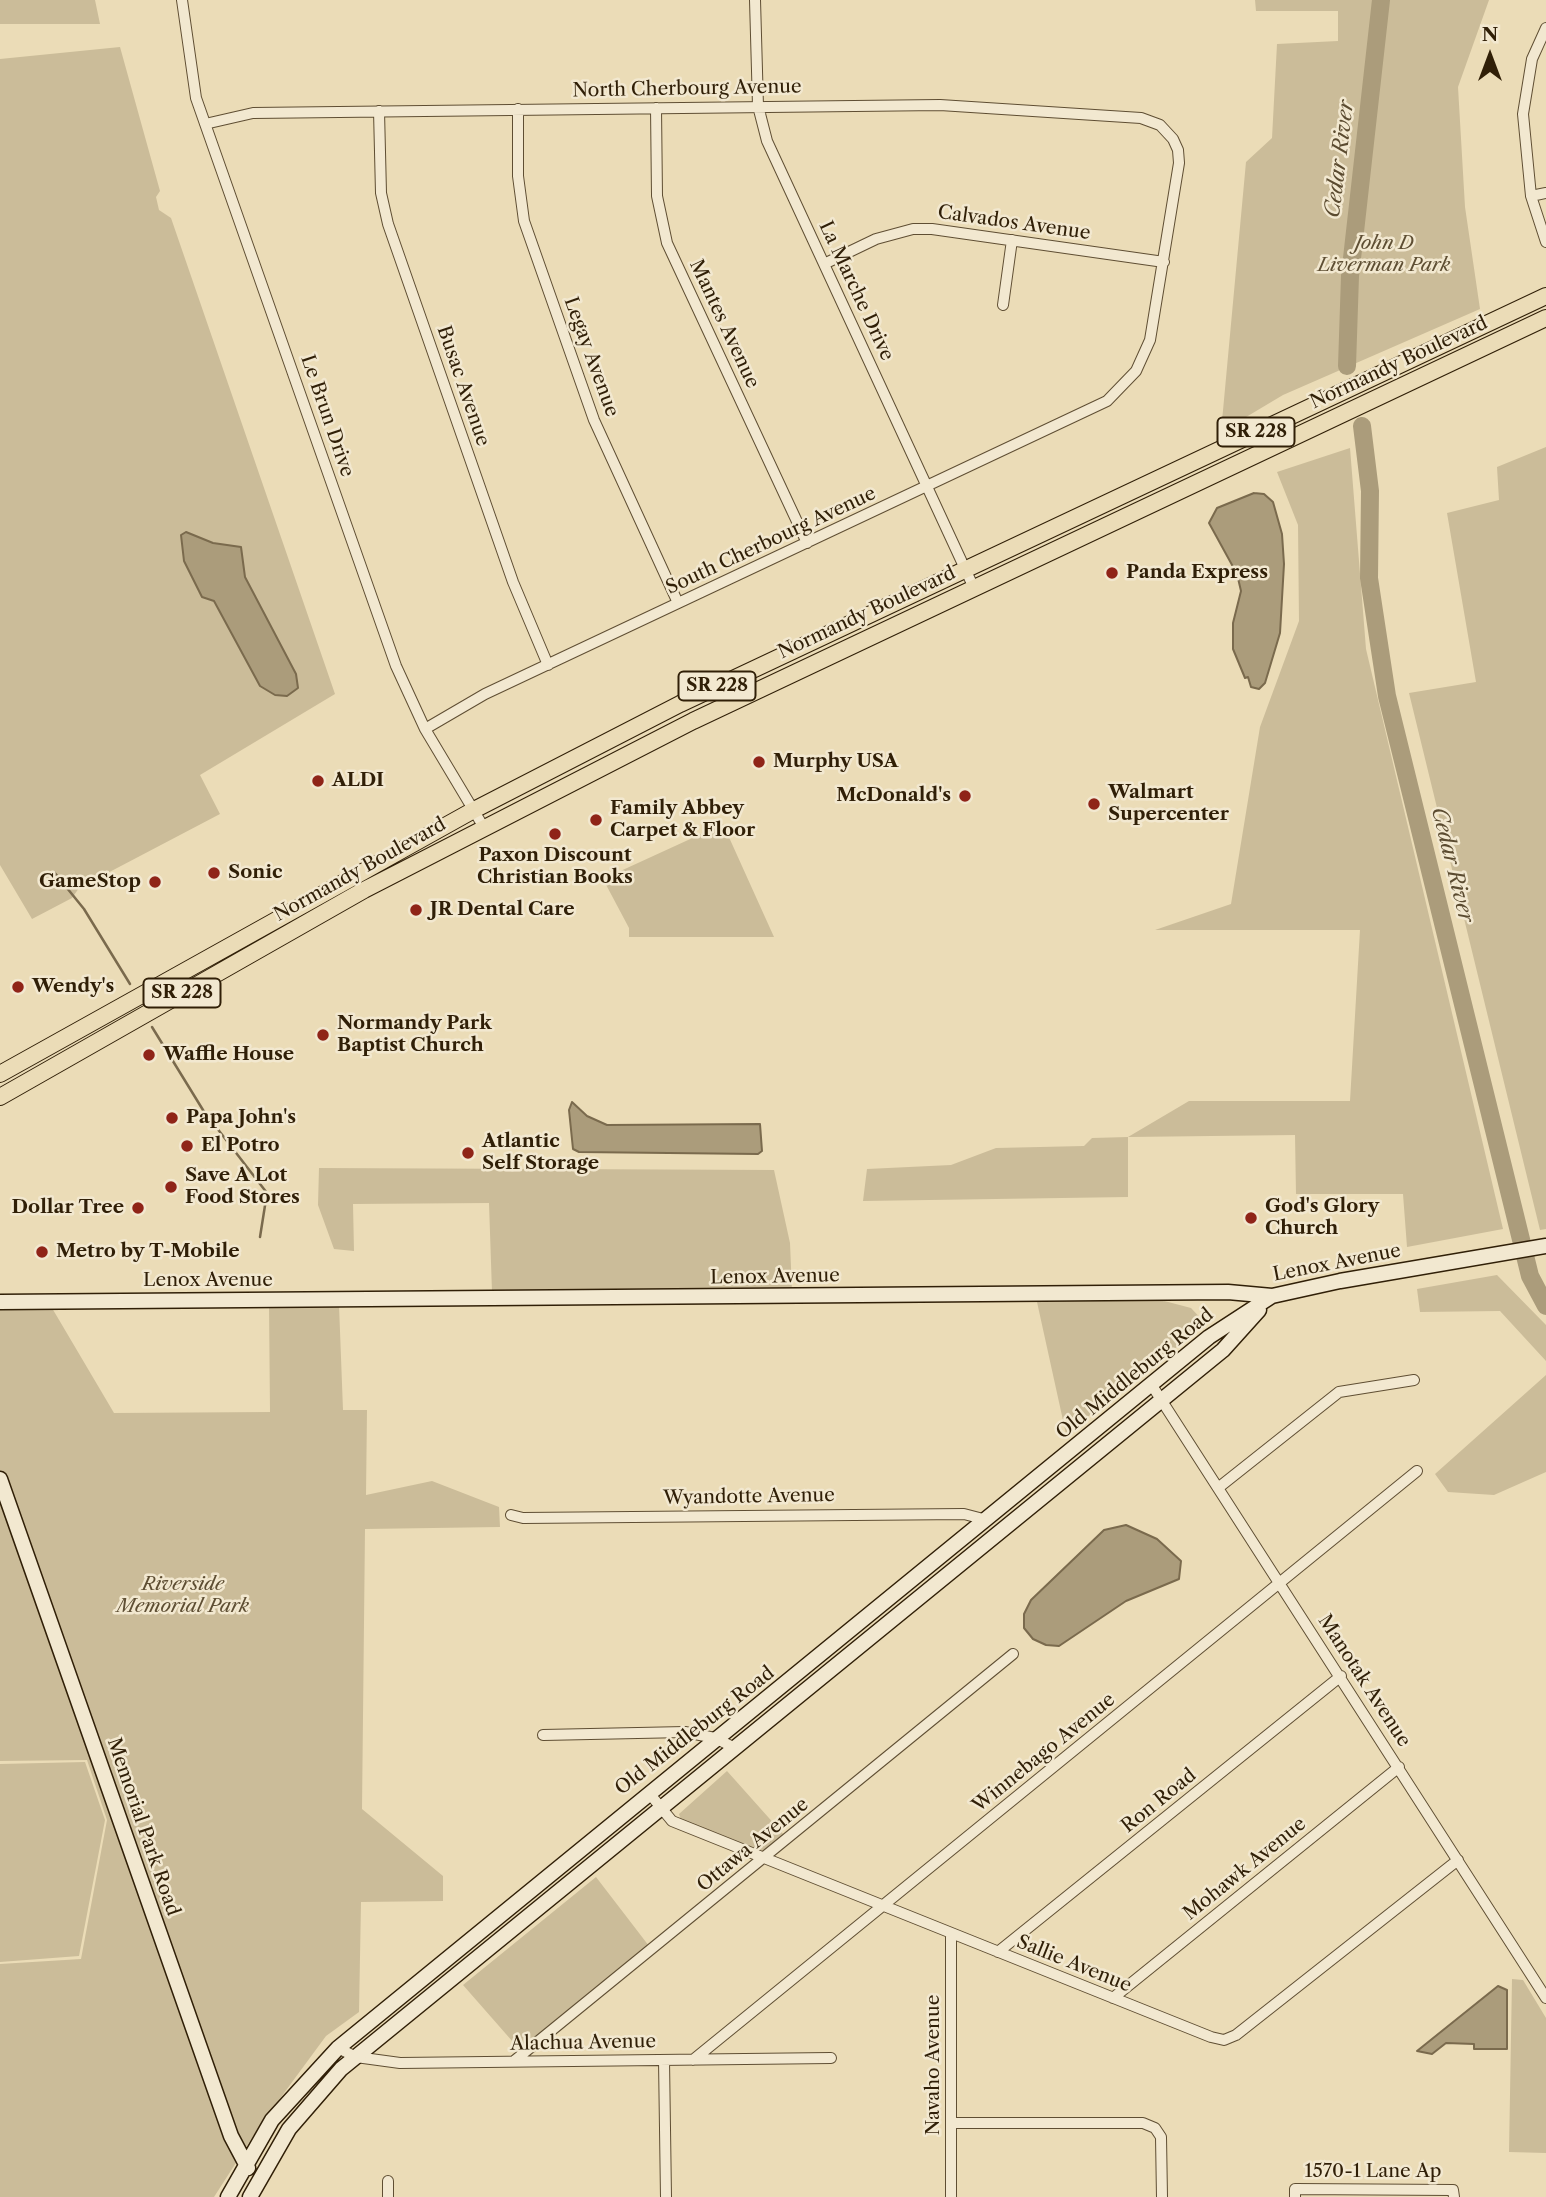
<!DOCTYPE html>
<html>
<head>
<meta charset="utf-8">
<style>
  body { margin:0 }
  #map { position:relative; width:1546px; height:2197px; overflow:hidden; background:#ebdcb7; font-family:"Libre Caslon Text",serif }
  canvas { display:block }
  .north { position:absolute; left:1455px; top:21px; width:70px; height:70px; -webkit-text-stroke:5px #f2e8d0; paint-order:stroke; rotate:0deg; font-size:19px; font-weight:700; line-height:28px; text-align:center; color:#301f07 }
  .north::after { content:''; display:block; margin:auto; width:24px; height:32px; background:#301f07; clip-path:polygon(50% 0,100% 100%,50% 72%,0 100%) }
</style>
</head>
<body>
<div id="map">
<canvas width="1546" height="2197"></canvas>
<div class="north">N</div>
</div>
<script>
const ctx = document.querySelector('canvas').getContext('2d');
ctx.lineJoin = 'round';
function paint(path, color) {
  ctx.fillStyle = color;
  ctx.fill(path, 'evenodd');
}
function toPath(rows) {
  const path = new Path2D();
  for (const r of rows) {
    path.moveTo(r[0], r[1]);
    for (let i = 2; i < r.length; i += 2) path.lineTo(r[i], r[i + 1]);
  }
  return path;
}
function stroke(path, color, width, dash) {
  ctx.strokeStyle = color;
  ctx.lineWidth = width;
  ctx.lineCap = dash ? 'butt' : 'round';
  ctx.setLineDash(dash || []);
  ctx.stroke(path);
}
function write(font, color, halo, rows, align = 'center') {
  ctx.font = font + ' "Libre Caslon Text",serif';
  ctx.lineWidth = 5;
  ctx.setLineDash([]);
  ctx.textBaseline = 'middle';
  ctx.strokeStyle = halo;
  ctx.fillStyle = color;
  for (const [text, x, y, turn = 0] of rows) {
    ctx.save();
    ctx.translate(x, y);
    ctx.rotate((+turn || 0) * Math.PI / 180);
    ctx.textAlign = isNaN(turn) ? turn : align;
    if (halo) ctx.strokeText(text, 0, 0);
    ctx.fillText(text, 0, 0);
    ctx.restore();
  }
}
paint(toPath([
  [0,0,95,0,100,24,0,24],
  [1255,0,1489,0,1458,87,1465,207,1480,309,1283,395,1221,432,1246,162,1272,138,1277,44,1338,41,1338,11,1256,11],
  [120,47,160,191,156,197,159,210,171,218,335,694,200,775,220,814,79,888,72,898,32,919,0,865,0,59],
  [186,532,213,543,241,547,245,577,296,674,298,688,287,696,275,695,260,686,214,601],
  [1546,447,1546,1229,1540,1230,1409,693,1476,682,1447,513,1499,500,1497,467],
  [1350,448,1366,649,1503,1229,1407,1247,1403,1194,1296,1194,1295,1135,1128,1137,1128,1197,863,1201,867,1169,951,1165,996,1148,1084,1146,1092,1138,1128,1137,1189,1101,1350,1101,1360,930,1155,930,1231,904,1260,727,1299,621,1298,525,1277,472],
  [723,824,774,937,629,937,629,928,603,879],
  [319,1168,774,1170,790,1243,792,1291,492,1292,489,1203,353,1204,354,1251,334,1249,318,1205],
  [1497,1275,1546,1325,1546,1361,1500,1311,1420,1312,1417,1289],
  [1153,1298,1191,1308,1206,1324,1066,1434,1037,1302],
  [269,1304,339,1305,343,1410,367,1410,366,1495,432,1481,499,1507,500,1527,365,1529,362,1809,443,1876,443,1901,361,1902,359,2012,326,2036,259,2127,214,2197,0,2197,0,1964,81,1959,107,1820,87,1760,0,1761,0,1309,52,1308,114,1413,270,1412],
  [1546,1375,1546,1472,1494,1495,1448,1492,1435,1474],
  [85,1762,105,1820,79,1956,0,1962,0,1764],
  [727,1771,785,1836,761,1853,681,1820,679,1814],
  [596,1877,649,1946,520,2050,463,1985],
  [1512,1979,1523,1980,1546,2018,1546,2153,1509,2152]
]), '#cbbc99');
const water = toPath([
  [1254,493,1264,494,1273,502,1282,534,1284,564,1280,633,1265,683,1259,689,1251,687,1248,677,1245,678,1233,649,1233,623,1241,591,1237,574,1209,523,1217,508,1254,493],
  [186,532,213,543,241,547,245,577,296,674,298,688,287,696,275,695,260,686,214,601,202,597,184,561,181,535,186,532],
  [572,1102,587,1116,607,1125,760,1124,762,1151,758,1154,579,1152,573,1149,569,1110,572,1102],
  [1126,1525,1157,1539,1181,1561,1179,1579,1126,1601,1059,1646,1046,1645,1033,1639,1024,1628,1024,1614,1031,1600,1104,1530,1126,1525],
  [1498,1986,1507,1990,1507,2049,1474,2049,1474,2044,1446,2043,1432,2054,1417,2051,1498,1986]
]);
paint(water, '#ab9c7b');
stroke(water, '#7a6a4d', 2);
stroke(toPath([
  [54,872,84,909,130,984],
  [152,1027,203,1110,267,1193,260,1237]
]), '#7a6a4d', 2.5);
stroke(toPath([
  [1347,366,1350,276,1381,0],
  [1362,426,1370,491,1369,578,1387,696,1530,1276,1546,1306]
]), '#ab9c7b', 18);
const street = toPath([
  [182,0,196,98,396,666,425,729,483,826],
  [755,0,758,106,767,141,973,586],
  [1546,28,1532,59,1523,114,1531,196,1546,242],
  [656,108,657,196,667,243,807,543],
  [518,109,518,176,524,221,594,420,678,603],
  [379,111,381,193,388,224,513,582,548,665],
  [205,124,253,113,940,105,1141,118,1160,125,1173,139,1178,150,1179,163,1150,340,1136,371,1107,401,485,694,425,729],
  [1531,196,1546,193],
  [824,264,876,239,913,229,932,229,1164,262],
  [1003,305,1012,240],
  [1151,1384,1546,1998],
  [1218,1488,1339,1392,1414,1380],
  [511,1515,523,1518,964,1514,987,1520],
  [543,1735,685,1732,715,1738,733,1747],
  [649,1793,672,1821,1211,2037,1224,2040,1236,2035,1458,1860],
  [951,1933,951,2197],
  [998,1952,1341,1676],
  [1113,1998,1399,1767],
  [338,2048,356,2057,400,2063,831,2058],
  [664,2060,666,2197],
  [693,2060,1417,1471],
  [514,2061,1013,1654],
  [952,2123,1143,2123,1155,2128,1161,2137,1162,2197],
  [388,2181,388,2197],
  [1295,2197,1295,2189,1453,2190,1454,2197]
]);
const secondary = toPath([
  [0,1302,1228,1292,1272,1296,1340,1281,1546,1246],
  [0,1479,231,2136,248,2168],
  [228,2197,272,2120,338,2048,1209,1337,1272,1296],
  [250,2197,289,2129,341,2069,1223,1350,1259,1310]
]);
const primary = toPath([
  [0,1074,472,811,680,704,1546,296],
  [0,1097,364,890,693,721,1546,318]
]);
stroke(street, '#5f4e33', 12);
stroke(secondary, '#301f07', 17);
stroke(primary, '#301f07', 18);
stroke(street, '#f2e8d0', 10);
stroke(secondary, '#f2e8d0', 14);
stroke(primary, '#ebdcb7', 16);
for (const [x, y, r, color] of [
  [1112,573,7,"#8f2418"],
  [759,762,7,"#8f2418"],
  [318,781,7,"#8f2418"],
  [965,796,7,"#8f2418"],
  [1094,804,7,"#8f2418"],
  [596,820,7,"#8f2418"],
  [555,834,7,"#8f2418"],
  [214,873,7,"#8f2418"],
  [155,882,7,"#8f2418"],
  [416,910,7,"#8f2418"],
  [18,987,7,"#8f2418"],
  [323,1035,7,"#8f2418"],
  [149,1055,7,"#8f2418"],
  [172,1118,7,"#8f2418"],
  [187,1146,7,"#8f2418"],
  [468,1153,7,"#8f2418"],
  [171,1187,7,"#8f2418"],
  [138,1208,7,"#8f2418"],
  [1251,1218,7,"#8f2418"],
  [42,1252,7,"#8f2418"]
]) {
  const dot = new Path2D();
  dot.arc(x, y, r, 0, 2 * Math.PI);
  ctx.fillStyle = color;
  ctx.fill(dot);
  stroke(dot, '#f2e8d0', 2.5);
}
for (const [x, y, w] of [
  [1256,432,77],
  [717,686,77],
  [182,993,77]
]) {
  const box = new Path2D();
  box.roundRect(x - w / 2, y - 14.5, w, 29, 5);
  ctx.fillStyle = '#f2e8d0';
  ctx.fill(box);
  stroke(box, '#301f07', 2);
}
write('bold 18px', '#301f07', null, [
  ["SR 228",1256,432],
  ["SR 228",717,686],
  ["SR 228",182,993]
]);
write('19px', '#301f07', '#f2e8d0', [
  ["North Cherbourg Avenue",687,89,-1],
  ["Calvados Avenue",1014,223,8],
  ["La Marche Drive",856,291,65],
  ["Mantes Avenue",724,324,65],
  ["Legay Avenue",591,357,70],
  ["Normandy Boulevard",1399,363,-25],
  ["Busac Avenue",463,386,71],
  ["Le Brun Drive",327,416,71],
  ["South Cherbourg Avenue",771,541,-25],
  ["Normandy Boulevard",867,613,-25],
  ["Normandy Boulevard",360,870,-29],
  ["Lenox Avenue",1337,1263,-11],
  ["Lenox Avenue",775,1277,-1],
  ["Lenox Avenue",208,1281],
  ["Old Middleburg Road",1135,1374,-39],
  ["Wyandotte Avenue",749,1497,-1],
  ["Manotak Avenue",1364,1681,57],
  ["Old Middleburg Road",695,1731,-38],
  ["Winnebago Avenue",1044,1753,-39],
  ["Ron Road",1159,1801,-39],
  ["Memorial Park Road",143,1827,71],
  ["Ottawa Avenue",753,1845,-39],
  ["Mohawk Avenue",1245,1869,-39],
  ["Sallie Avenue",1074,1964,22],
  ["Alachua Avenue",583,2043,-1],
  ["Navaho Avenue",934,2065,-90],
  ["1570-1 Lane Ap",1373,2172]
]);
write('italic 19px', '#5e4e33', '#f2e8d0', [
  ["John D",1384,244],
  ["Liverman Park",1384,266],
  ["Riverside",183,1585],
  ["Memorial Park",183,1607]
]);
write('bold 19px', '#301f07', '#f2e8d0', [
  ["Panda Express",1126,573],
  ["Murphy USA",773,762],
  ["ALDI",332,781],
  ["Walmart",1108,793],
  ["Supercenter",1108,815],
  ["McDonald's",951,796,"right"],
  ["Family Abbey",610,809],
  ["Carpet & Floor",610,831],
  ["Paxon Discount",555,856,"center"],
  ["Christian Books",555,878,"center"],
  ["Sonic",228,873],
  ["GameStop",141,882,"right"],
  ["JR Dental Care",430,910],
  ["Wendy's",32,987],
  ["Normandy Park",337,1024],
  ["Baptist Church",337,1046],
  ["Waffle House",163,1055],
  ["Papa John's",186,1118],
  ["Atlantic",482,1142],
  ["Self Storage",482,1164],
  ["El Potro",201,1146],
  ["Save A Lot",185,1176],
  ["Food Stores",185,1198],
  ["God's Glory",1265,1207],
  ["Church",1265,1229],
  ["Dollar Tree",124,1208,"right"],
  ["Metro by T-Mobile",56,1252]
], 'left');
write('italic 21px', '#5b4b30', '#f2e8d0', [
  ["Cedar River",1340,159,-83],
  ["Cedar River",1452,865,76]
]);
</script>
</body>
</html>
